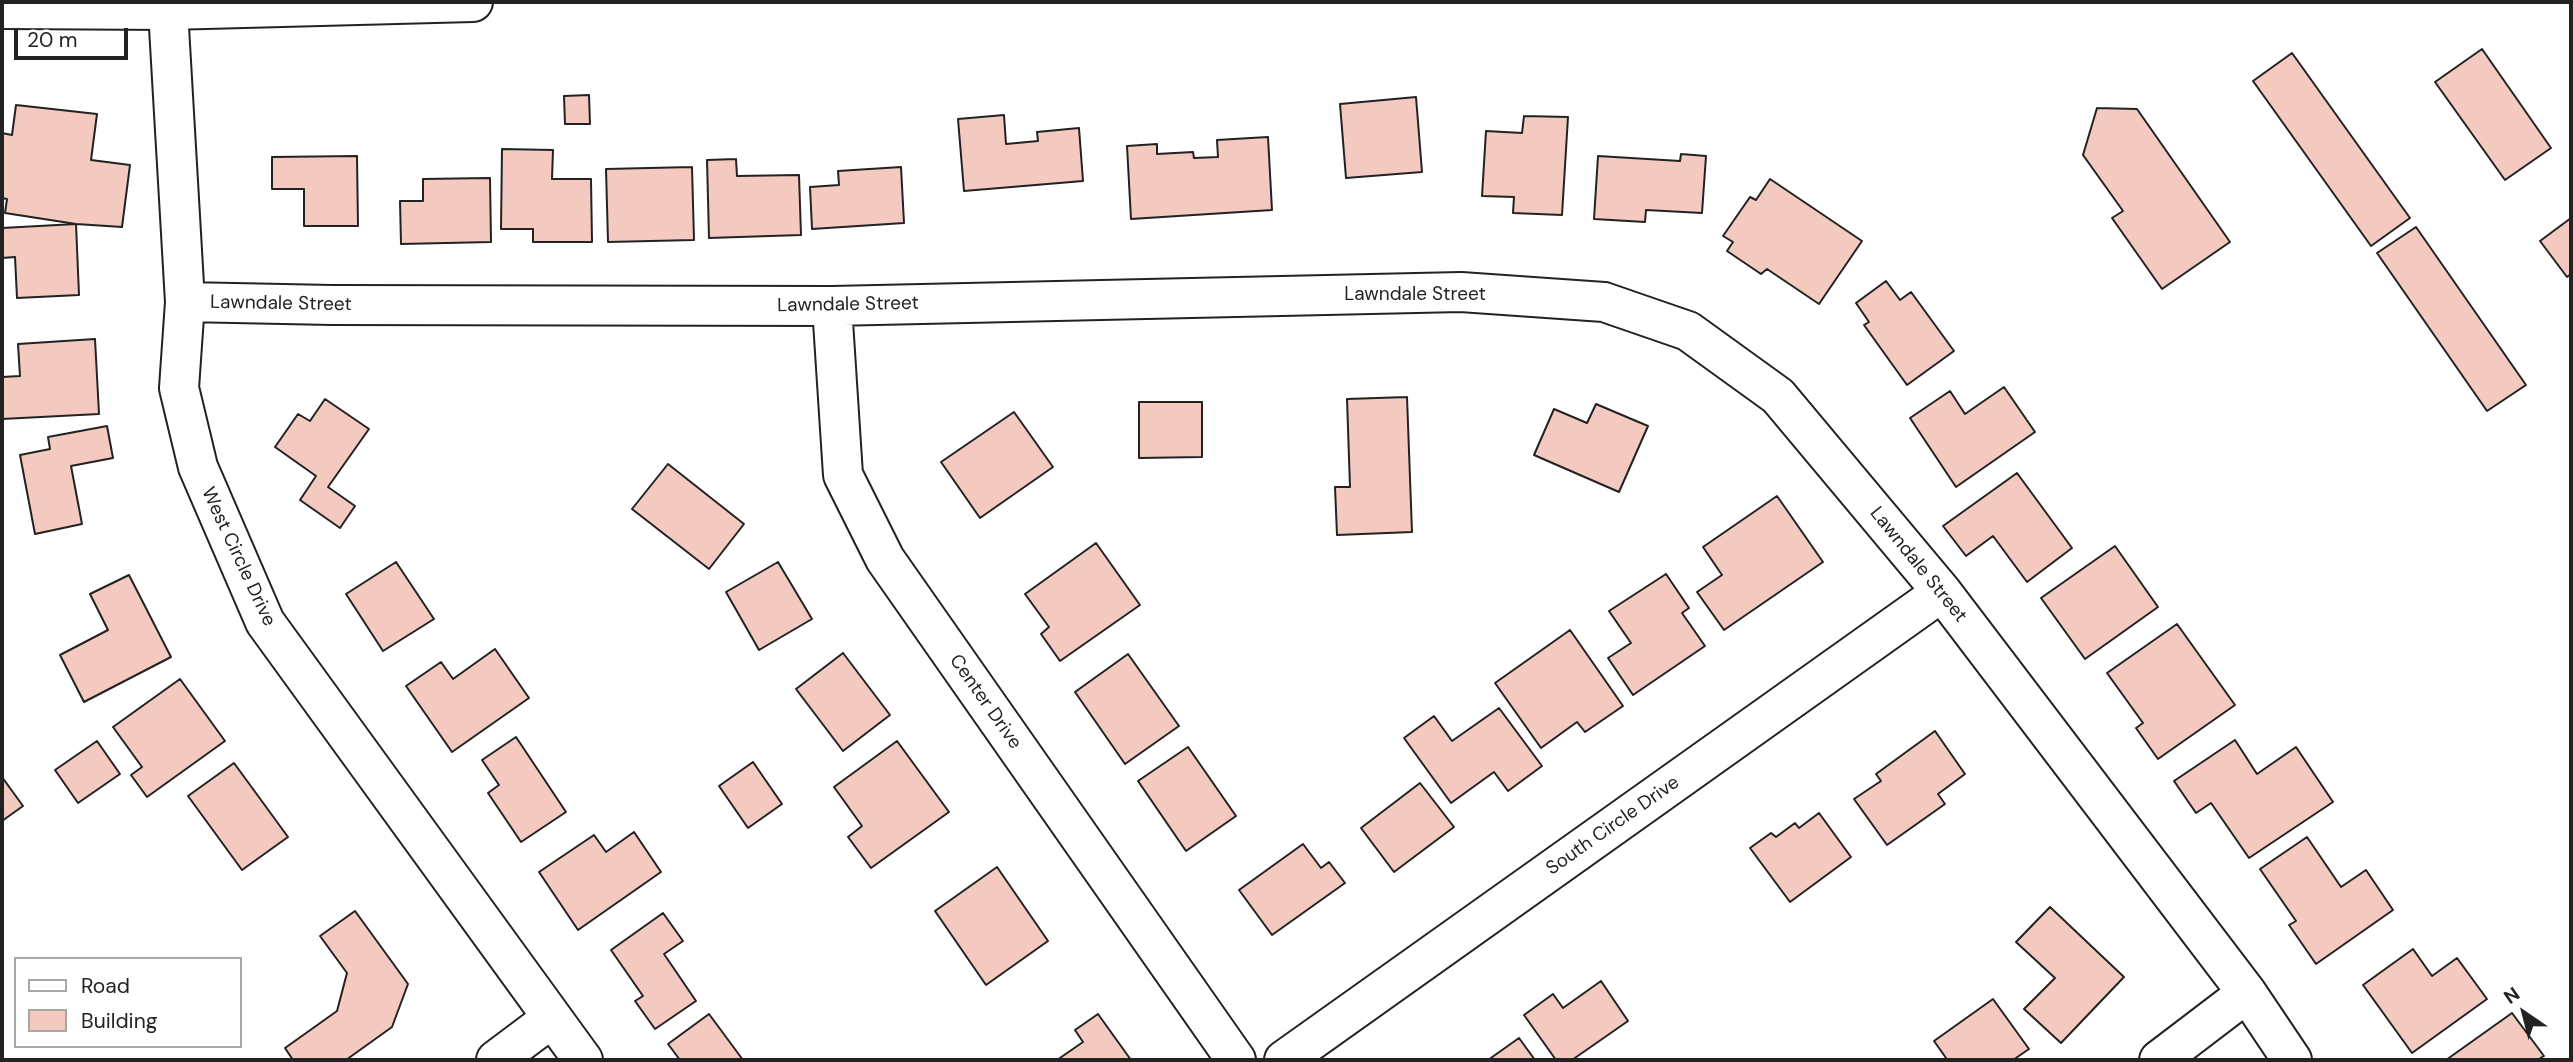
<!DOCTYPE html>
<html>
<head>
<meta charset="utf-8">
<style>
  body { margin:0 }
  #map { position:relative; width:2573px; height:1062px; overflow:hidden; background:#fff; font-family:"DM Sans",sans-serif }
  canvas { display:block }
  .frame { position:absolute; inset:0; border:4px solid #222; pointer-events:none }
  .legend { position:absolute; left:14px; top:957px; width:228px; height:91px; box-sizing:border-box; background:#fff; border:2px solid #a7a7a7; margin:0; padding:9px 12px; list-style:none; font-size:21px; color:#222 }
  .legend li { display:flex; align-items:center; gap:14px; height:35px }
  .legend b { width:35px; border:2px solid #a7a7a7 }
  .north { position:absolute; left:2489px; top:978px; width:70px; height:70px; -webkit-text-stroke:5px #fff; paint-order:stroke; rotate:325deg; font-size:19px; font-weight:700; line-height:28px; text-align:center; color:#222 }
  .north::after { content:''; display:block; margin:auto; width:24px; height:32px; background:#222; clip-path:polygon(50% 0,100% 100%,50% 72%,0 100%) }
  .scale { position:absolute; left:14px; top:28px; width:114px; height:32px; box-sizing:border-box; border:4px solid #222; border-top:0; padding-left:9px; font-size:21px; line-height:24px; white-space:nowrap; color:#222; -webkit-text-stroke:5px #fff; paint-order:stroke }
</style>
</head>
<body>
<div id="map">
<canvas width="2573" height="1062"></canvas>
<div class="frame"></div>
<ul class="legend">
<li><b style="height:9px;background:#fff"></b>Road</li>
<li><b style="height:19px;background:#f3c9c0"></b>Building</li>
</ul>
<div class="north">N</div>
<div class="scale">20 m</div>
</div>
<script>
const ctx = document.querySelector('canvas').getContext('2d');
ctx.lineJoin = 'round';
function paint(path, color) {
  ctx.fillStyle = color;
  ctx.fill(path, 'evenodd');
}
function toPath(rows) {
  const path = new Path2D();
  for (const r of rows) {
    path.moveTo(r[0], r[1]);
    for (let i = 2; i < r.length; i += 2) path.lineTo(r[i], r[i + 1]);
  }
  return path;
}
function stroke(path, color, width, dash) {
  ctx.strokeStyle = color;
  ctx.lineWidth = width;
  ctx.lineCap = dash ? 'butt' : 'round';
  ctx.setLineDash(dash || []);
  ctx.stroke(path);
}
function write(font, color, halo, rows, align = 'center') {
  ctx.font = font + ' "DM Sans",sans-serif';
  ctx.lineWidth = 5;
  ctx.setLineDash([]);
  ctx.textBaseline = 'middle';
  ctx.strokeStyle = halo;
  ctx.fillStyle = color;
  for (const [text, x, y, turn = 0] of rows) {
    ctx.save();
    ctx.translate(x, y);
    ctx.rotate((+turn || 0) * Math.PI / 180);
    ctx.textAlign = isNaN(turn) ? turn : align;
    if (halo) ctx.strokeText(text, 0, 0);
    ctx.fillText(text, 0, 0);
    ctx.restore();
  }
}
const building = toPath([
  [2482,49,2551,148,2505,180,2435,82,2482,49],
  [2292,53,2410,218,2371,246,2253,81,2292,53],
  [589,95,590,124,565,124,564,96,589,95],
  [1416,97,1422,172,1346,178,1340,104,1416,97],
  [16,105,97,114,91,160,130,165,122,227,76,224,5,213,7,199,2,198,2,133,12,135,16,105],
  [2097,108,2137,109,2230,242,2162,289,2112,218,2123,211,2083,155,2097,108],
  [1004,115,1006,144,1038,141,1037,132,1079,128,1083,181,964,191,958,119,1004,115],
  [1524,116,1568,117,1562,215,1513,213,1514,197,1482,196,1486,131,1522,133,1524,116],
  [1268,137,1272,210,1131,219,1127,146,1157,144,1157,154,1193,152,1194,158,1218,157,1217,140,1268,137],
  [502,149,553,150,552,179,591,179,592,242,533,242,533,229,501,229,502,149],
  [1681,154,1706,156,1702,213,1646,210,1645,222,1594,219,1598,156,1680,161,1681,154],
  [357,156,358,226,304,226,304,189,272,189,272,157,357,156],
  [736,159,737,176,799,175,801,235,709,238,707,160,736,159],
  [692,167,694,240,608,242,606,169,692,167],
  [901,167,904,223,812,229,810,187,839,185,838,171,901,167],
  [490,178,491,242,401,244,400,201,423,201,423,179,490,178],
  [1770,179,1862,241,1819,304,1767,269,1761,274,1727,251,1733,242,1723,236,1750,197,1756,200,1770,179],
  [2571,218,2571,274,2567,277,2540,241,2571,218],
  [76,224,79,295,17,298,15,257,2,258,2,228,76,224],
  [2416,227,2526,385,2487,411,2377,253,2416,227],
  [1886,281,1900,300,1911,292,1954,351,1907,385,1864,325,1869,322,1856,303,1886,281],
  [95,339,99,414,2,419,2,377,20,376,18,344,95,339],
  [2004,387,2035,432,1956,487,1910,418,1950,391,1965,414,2004,387],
  [1407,397,1412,532,1337,535,1335,487,1350,487,1347,399,1407,397],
  [325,399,369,429,328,487,355,506,340,528,300,500,316,476,275,447,298,414,310,421,325,399],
  [1139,402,1202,402,1202,457,1139,458,1139,402],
  [1596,404,1648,426,1619,492,1534,455,1554,409,1587,423,1596,404],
  [1014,412,1053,467,980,518,941,462,1014,412],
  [107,426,113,458,71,466,82,524,35,534,20,455,50,449,48,437,107,426],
  [668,464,744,524,709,569,632,509,668,464],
  [2017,473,2072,548,2027,582,1993,536,1966,556,1943,526,2017,473],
  [1777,496,1823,562,1724,630,1697,592,1722,575,1703,547,1777,496],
  [1096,543,1140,605,1060,661,1041,634,1049,627,1025,594,1096,543],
  [2115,546,2158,607,2085,659,2041,598,2115,546],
  [396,562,434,619,383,651,346,594,396,562],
  [778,562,812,619,759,650,726,592,778,562],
  [1666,574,1689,608,1682,613,1705,646,1633,695,1608,658,1631,643,1609,611,1666,574],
  [129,575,171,657,84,702,60,655,108,630,90,594,129,575],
  [2177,624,2235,705,2158,759,2136,728,2143,723,2107,673,2177,624],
  [1570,630,1623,706,1585,732,1577,722,1541,748,1495,683,1570,630],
  [495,649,529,698,452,752,406,686,441,662,453,679,495,649],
  [843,653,890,715,843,751,796,689,843,653],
  [1128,654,1179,726,1125,764,1075,692,1128,654],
  [180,679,225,741,147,797,131,775,142,767,113,727,180,679],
  [1499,708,1542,766,1508,791,1494,772,1451,803,1404,738,1434,716,1452,741,1499,708],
  [1935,731,1965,774,1938,794,1945,804,1887,845,1854,799,1881,781,1876,774,1935,731],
  [516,737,566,812,521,842,488,793,499,785,482,760,516,737],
  [2235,740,2257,774,2296,747,2333,802,2249,858,2211,803,2196,813,2174,781,2235,740],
  [97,741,120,774,78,803,55,770,97,741],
  [897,741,949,812,871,868,848,837,862,826,834,787,897,741],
  [1188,747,1236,816,1186,851,1138,781,1188,747],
  [753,762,782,804,748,828,719,786,753,762],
  [234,763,288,837,242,870,188,796,234,763],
  [2,777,23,806,2,821,2,777],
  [1420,783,1454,827,1394,872,1361,828,1420,783],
  [1819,813,1851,857,1790,902,1750,848,1771,833,1776,837,1795,823,1799,828,1819,813],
  [634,832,661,872,578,930,539,872,594,835,606,852,634,832],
  [2307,837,2341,887,2366,870,2393,910,2316,964,2289,925,2296,921,2260,869,2307,837],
  [1303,844,1321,868,1329,862,1345,883,1272,935,1239,890,1303,844],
  [997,867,1048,941,986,985,935,911,997,867],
  [2050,907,2124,977,2061,1043,2024,1009,2055,978,2016,942,2050,907],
  [355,911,408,984,392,1027,346,1060,293,1060,285,1048,337,1011,347,973,320,936,355,911],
  [663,913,683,941,664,954,696,1001,655,1029,635,1001,643,996,611,950,663,913],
  [2413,949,2432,976,2457,958,2487,999,2412,1053,2363,985,2413,949],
  [1601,981,1628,1021,1572,1060,1556,1060,1524,1015,1553,994,1563,1008,1601,981],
  [1993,999,2029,1049,2013,1060,1944,1060,1946,1058,1934,1041,1993,999],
  [2512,1013,2544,1056,2537,1060,2446,1060,2512,1013],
  [709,1014,743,1060,680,1060,668,1044,709,1014],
  [1098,1014,1131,1060,1057,1060,1083,1042,1075,1030,1098,1014],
  [1519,1038,1535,1060,1488,1060,1519,1038]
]);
paint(building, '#f3c9c0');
stroke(building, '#222', 2);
const minor = toPath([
  [168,10,185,302,179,388,198,467,265,622,583,1060],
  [185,302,332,305,832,306,1461,292,1604,302,1688,331,1778,396,1942,592,2247,993,2292,1060],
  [832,306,843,475,885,559,1236,1060],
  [496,1060,552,1018],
  [1284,1060,1942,592],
  [2159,1060,2247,993]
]);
const major = toPath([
  [2,9,168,10,473,2]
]);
stroke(minor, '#222', 42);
stroke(major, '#222', 42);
stroke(minor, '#fff', 38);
stroke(major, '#fff', 38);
write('19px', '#222', '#fff', [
  ["Lawndale Street",1415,295],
  ["Lawndale Street",281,304,1],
  ["Lawndale Street",848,305,-1],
  ["West Circle Drive",238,557,65],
  ["Lawndale Street",1918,565,51],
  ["Center Drive",985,702,55],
  ["South Circle Drive",1613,826,-35]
]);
</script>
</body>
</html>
